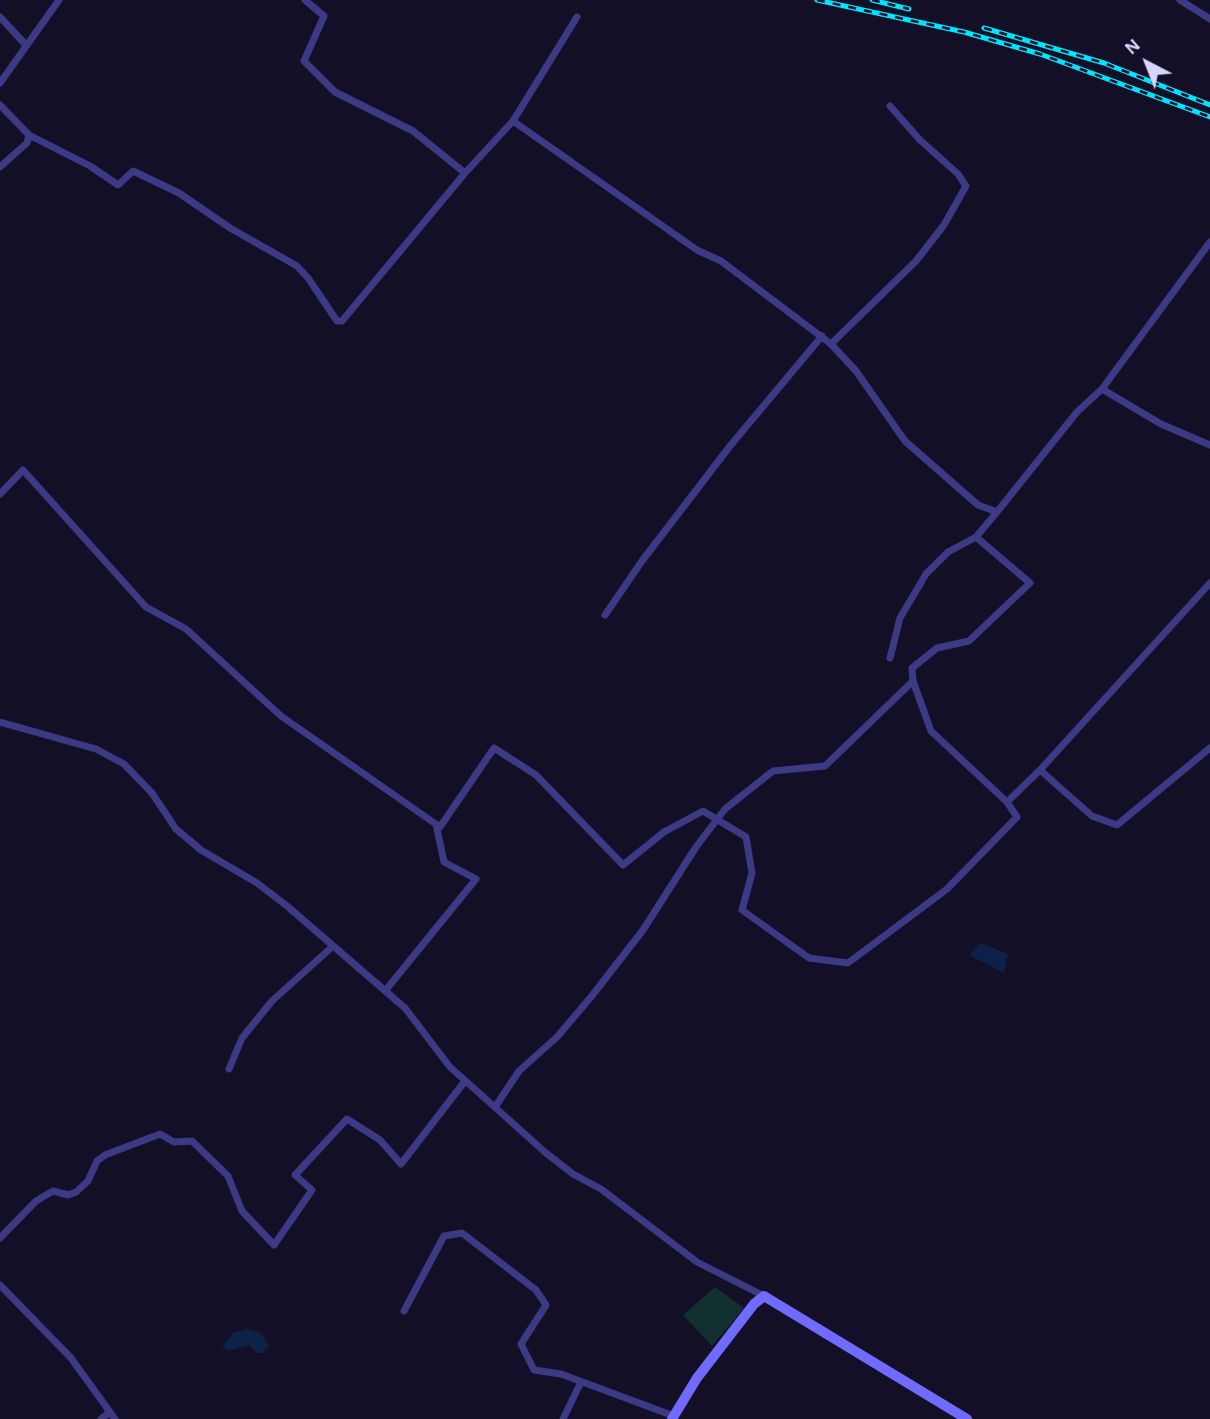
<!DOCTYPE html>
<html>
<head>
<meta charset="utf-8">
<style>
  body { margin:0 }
  #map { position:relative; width:1210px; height:1419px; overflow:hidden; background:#130f26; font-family:"Alegreya Sans",sans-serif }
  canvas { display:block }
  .north { position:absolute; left:1112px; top:28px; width:70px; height:70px; -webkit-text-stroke:5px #130f26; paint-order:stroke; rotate:318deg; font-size:19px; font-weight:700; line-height:28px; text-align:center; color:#d9d4ff }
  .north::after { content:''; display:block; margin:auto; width:24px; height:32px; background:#d9d4ff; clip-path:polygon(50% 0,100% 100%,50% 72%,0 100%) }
</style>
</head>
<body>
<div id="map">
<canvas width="1210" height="1419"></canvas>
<div class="north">N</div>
</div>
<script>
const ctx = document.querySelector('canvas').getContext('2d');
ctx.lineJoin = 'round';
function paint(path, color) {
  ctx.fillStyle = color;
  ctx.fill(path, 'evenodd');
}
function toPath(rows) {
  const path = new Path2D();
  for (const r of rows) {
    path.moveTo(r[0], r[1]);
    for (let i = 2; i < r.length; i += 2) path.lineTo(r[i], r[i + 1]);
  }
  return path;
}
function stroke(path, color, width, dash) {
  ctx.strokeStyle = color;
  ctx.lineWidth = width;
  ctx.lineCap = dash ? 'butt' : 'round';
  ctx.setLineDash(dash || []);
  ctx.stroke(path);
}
paint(toPath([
  [715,1287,744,1308,712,1346,683,1315]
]), '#12302f');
paint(toPath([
  [981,943,1008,954,1004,973,969,955],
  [247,1329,261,1333,269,1346,262,1353,256,1353,249,1345,228,1351,222,1347,233,1333]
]), '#0c2248');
stroke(toPath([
  [305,0,324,16,304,61,335,92,413,131,465,173,513,121,697,250,721,261,831,344,856,371,905,441,978,505,997,512,1077,412,1102,389,1161,424,1210,445],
  [1180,0,1210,19],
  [0,17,25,44],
  [0,83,59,0],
  [0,105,29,135,27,143,0,167],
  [513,121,577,17],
  [29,135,90,166,118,185,133,171,179,193,230,228,297,266,308,278,337,321,342,321,465,173],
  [831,344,916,261,944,225,966,186,958,174,920,140,890,106],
  [1102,389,1210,242],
  [0,494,23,470,146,607,186,629,281,716,440,827,494,748,536,775,623,865,664,832,703,811,746,837,752,873,742,910,809,958,848,963,947,889,1017,817,1007,802],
  [997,512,976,537,1030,583,969,641,937,648,912,668,913,681,931,731,1007,802,1040,770,1092,816,1117,825,1210,748],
  [605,615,642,561,730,446,822,336],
  [890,658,900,618,926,574,948,552,976,537],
  [0,722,96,749,124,764,152,793,176,829,201,850,257,883,287,906,405,1008,450,1067,546,1153,573,1174,601,1189,697,1262,764,1296],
  [1040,770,1210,583],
  [385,991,476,879,444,862,436,824],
  [229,1069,242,1038,272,1001,333,946],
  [495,1107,519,1071,557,1037,591,997,643,930,696,847,725,809,773,771,825,766,913,681],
  [0,1238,36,1201,53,1191,68,1195,76,1192,88,1181,97,1161,105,1155,160,1134,174,1142,192,1141,228,1176,242,1211,274,1245,312,1190,295,1175,347,1119,380,1140,401,1164,465,1081],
  [0,1285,71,1358,115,1419],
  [404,1311,444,1236,462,1233,536,1290,546,1305,521,1344,534,1370,561,1374,674,1416],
  [101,1419,110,1412],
  [563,1419,581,1382]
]), '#3d3a85', 7);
stroke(toPath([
  [672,1419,697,1378,754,1304,764,1296,967,1419]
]), '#6f6bff', 10);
const rail = toPath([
  [817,0,964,32,1040,54,1210,117],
  [872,0,909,9],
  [984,28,1104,63,1210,105]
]);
stroke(rail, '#00e5ff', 5);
stroke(rail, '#130f26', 2.5, [8]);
</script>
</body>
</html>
